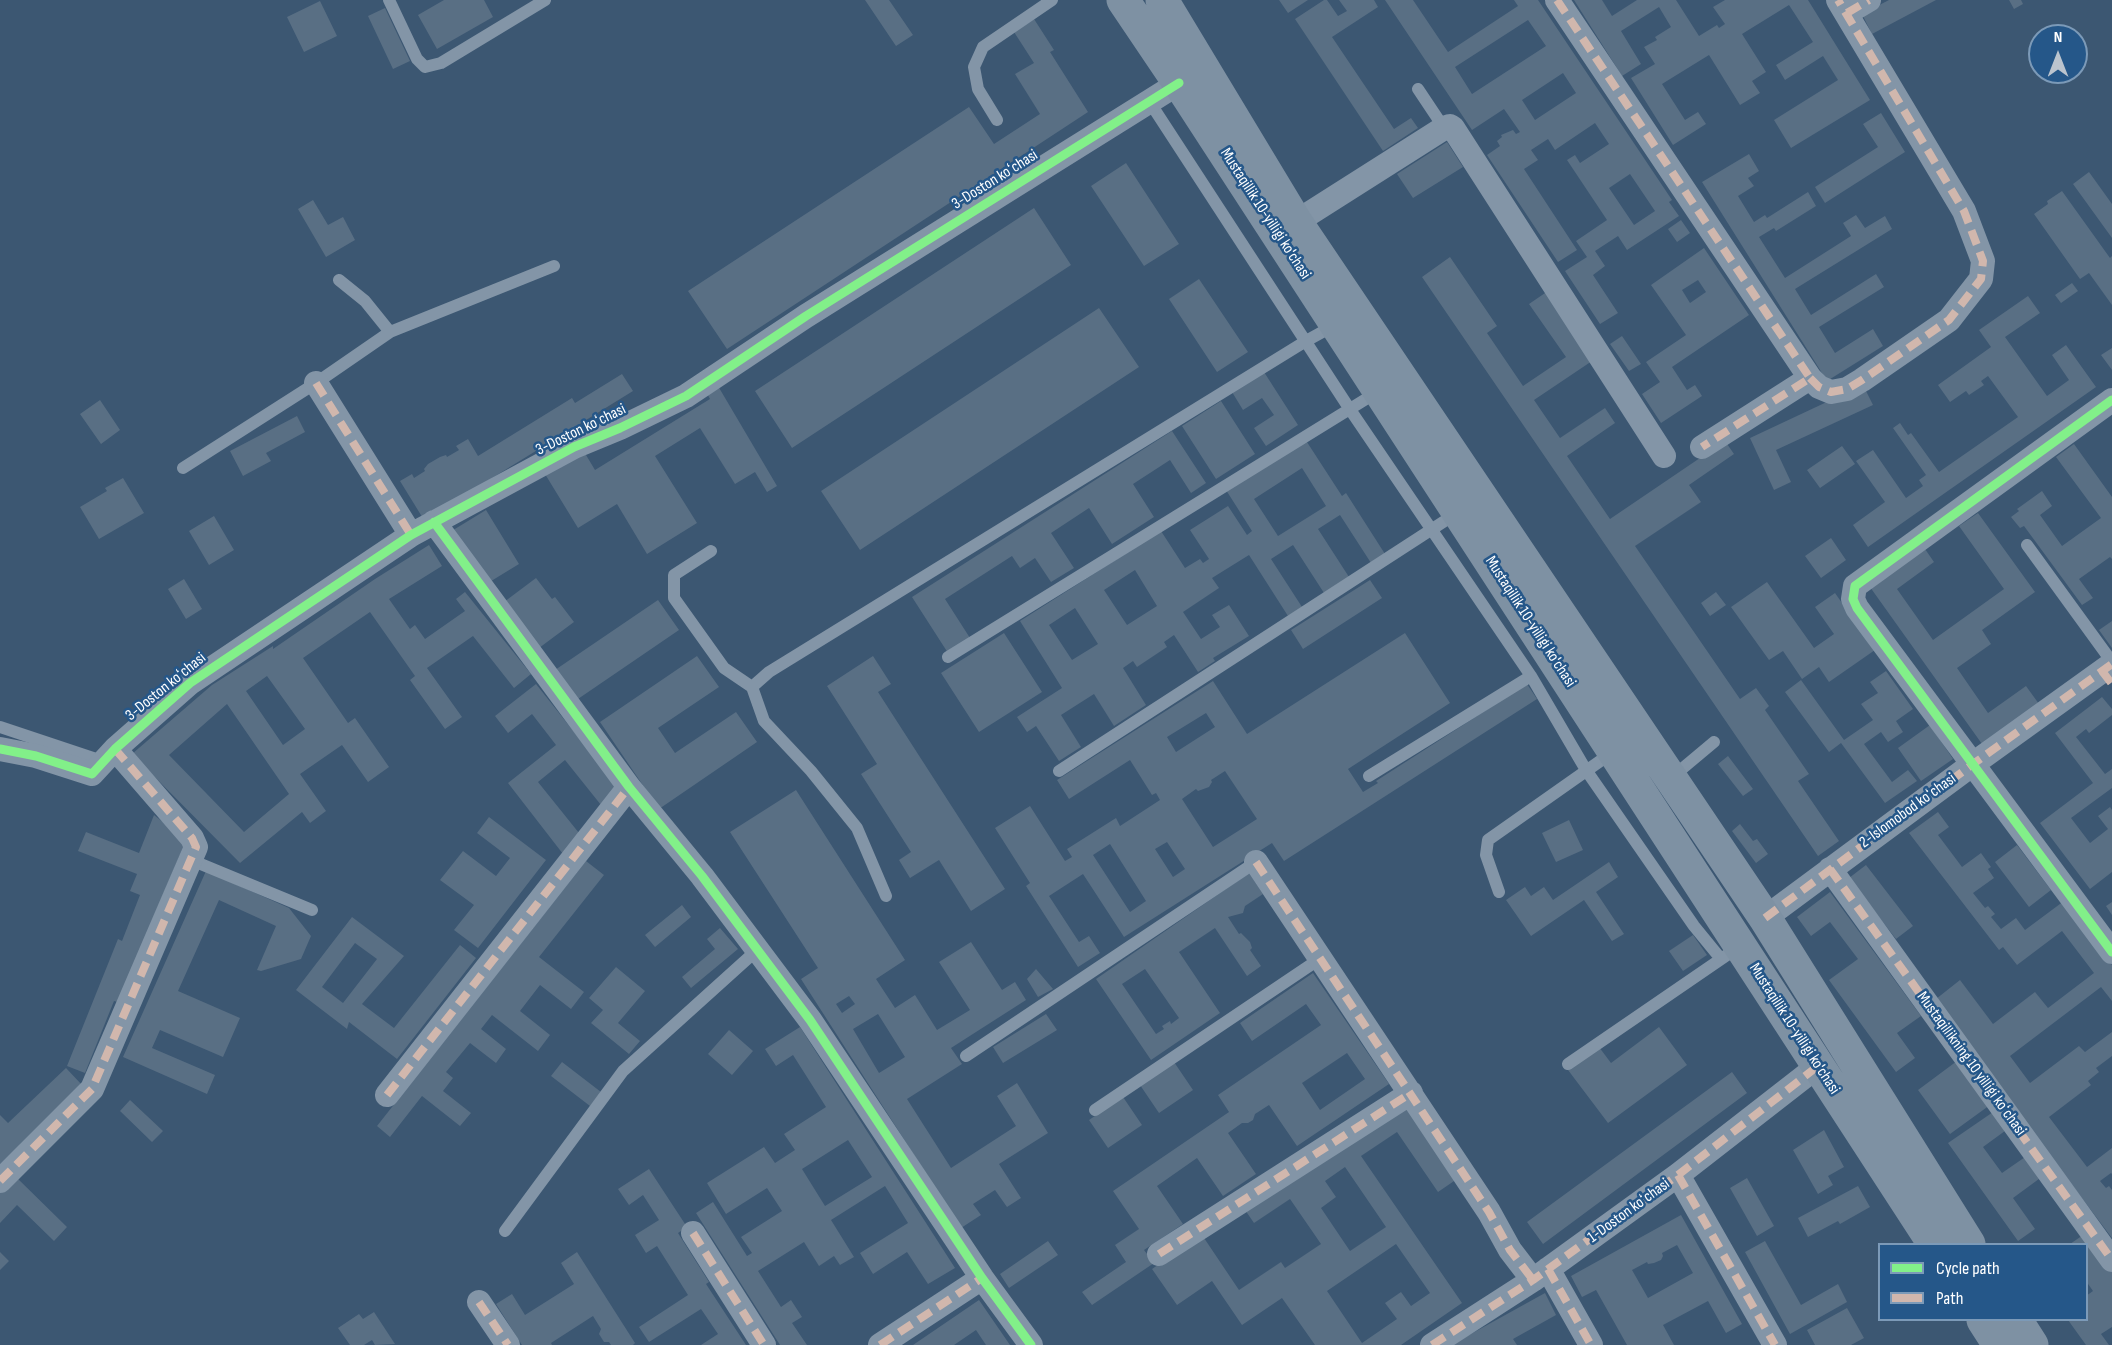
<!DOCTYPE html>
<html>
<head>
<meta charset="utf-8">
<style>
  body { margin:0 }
  #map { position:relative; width:2112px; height:1345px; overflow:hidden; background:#3c5772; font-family:"Sofia Sans Condensed",sans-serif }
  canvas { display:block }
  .legend { position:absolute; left:1878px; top:1243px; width:210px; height:78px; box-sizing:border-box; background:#255789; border:2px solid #7c9ab8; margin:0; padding:8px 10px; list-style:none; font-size:18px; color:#fff }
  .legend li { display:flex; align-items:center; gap:12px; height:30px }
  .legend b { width:30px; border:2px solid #7c9ab8 }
  .north { position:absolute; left:2028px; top:24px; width:60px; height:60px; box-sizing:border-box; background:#255789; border:2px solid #7c9ab8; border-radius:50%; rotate:0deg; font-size:16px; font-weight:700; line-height:24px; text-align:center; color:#fff }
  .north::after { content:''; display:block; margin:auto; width:21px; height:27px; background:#bbc4ce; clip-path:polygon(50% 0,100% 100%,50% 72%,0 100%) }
</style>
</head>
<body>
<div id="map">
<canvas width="2112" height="1345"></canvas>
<ul class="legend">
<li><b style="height:8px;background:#82f089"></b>Cycle path</li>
<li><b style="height:8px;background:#d1b7ad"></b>Path</li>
</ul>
<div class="north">N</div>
</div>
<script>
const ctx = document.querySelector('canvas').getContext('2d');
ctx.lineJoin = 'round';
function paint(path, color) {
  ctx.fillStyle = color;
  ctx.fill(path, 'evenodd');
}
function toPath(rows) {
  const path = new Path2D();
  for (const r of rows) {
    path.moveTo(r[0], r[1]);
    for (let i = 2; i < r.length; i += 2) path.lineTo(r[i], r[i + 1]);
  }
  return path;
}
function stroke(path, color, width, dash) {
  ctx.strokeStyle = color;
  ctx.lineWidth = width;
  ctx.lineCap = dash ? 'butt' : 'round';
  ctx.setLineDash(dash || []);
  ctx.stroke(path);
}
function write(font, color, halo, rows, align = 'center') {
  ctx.font = font + ' "Sofia Sans Condensed",sans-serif';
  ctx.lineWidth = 5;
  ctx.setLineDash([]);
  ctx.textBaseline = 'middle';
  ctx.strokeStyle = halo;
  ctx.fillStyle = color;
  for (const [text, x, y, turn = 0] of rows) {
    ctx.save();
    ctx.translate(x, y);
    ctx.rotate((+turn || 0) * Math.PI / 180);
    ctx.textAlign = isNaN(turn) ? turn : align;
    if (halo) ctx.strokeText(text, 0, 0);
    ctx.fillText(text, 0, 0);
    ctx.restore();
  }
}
paint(toPath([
  [444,0,484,0,493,17,437,49,418,15],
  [865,0,889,0,913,35,896,46],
  [1279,0,1308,0,1288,13],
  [1324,0,1327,0,1338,16,1347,11,1339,0,1374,0,1378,7,1332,37,1394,129,1411,118,1418,128,1383,151,1295,19],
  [1385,0,1413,0,1448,52,1518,6,1514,0,1538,0,1672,200,1669,202,1679,216,1627,250,1618,236,1595,251,1605,266,1593,275,1618,313,1600,324,1565,271,1587,257,1576,241,1607,220,1567,160,1575,155,1580,163,1609,144,1595,123,1555,150,1548,139,1531,150,1538,160,1524,169,1577,250,1558,262,1487,155,1500,146,1497,141,1502,137,1501,135,1513,130,1516,134,1520,132,1504,109,1472,130],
  [1528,20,1546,46,1472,94,1455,67],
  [1563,73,1576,93,1535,120,1522,100],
  [1630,174,1655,211,1634,225,1609,188],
  [1574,0,1602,0,1612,16,1637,0,1676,0,1699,36,1717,25,1719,28,1725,24,1713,7,1725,0,1808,0,1870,100,1791,148,1774,120,1838,80,1823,56,1785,80,1776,65,1813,42,1789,5,1742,34,1766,72,1752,81,1760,93,1740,105,1709,55,1662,84,1685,120,1698,112,1706,124,1673,145,1631,78,1655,64,1644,47,1657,40,1655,37,1671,27,1659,7,1621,31,1641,64,1622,76],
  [1889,0,1936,0,1872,34,1862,14],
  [2009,0,2021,0,2023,4,2014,9],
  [320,1,337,36,304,52,287,17],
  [385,8,410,61,393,69,368,16],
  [1034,19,1054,50,1050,52,1088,112,727,349,688,291,969,107,994,144,1040,114,1015,74,1034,63,1014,32],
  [1881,113,1905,152,1825,203,1815,187,1878,147,1863,124],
  [1447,142,1463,167,1413,198,1397,174],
  [1749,154,1759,171,1748,178,1754,186,1738,196,1754,222,1765,215,1767,218,1808,192,1816,206,1776,231,1774,228,1759,237,1785,278,1851,236,1843,223,1856,215,1865,228,1885,216,1892,229,1795,289,1811,315,1876,274,1884,287,1819,327,1835,353,1873,329,1883,346,1827,381,1702,182],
  [1126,163,1179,244,1144,266,1091,186],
  [2089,172,2112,204,2112,238,2073,184],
  [2062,191,2110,258,2112,256,2112,305,2089,273,2080,279,2034,214,2048,204,2047,201],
  [313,200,328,225,343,217,355,240,326,257,298,209],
  [1034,208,1071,265,792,448,755,391],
  [1681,220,1690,233,1677,242,1668,229],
  [1704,248,1749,315,1672,367,1687,390,1695,385,1702,396,1661,423,1642,394,1660,382,1646,362,1686,335,1651,285],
  [1698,280,1706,292,1690,303,1682,290],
  [1450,257,1497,326,1487,333,1523,386,1566,357,1529,304,1548,291,1595,359,1534,400,1560,438,1605,408,1615,423,1567,456,1610,519,1725,441,1734,454,1689,485,1701,502,1635,546,1740,699,1756,688,1769,706,1765,710,1809,774,1798,781,1839,841,1818,856,1422,277],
  [1199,279,1248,352,1217,372,1169,299],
  [2072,283,2078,291,2061,303,2055,295],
  [2028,296,2040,313,2005,337,2047,396,2069,380,2052,355,2066,345,2096,387,1868,547,1853,525,1885,502,1856,461,1873,450,1906,498,1923,486,1919,480,1926,475,1893,428,1900,423,1908,435,1911,433,1939,472,2018,417,1988,376,1981,381,1984,385,1969,395,1966,391,1950,402,1938,385,1991,347,1979,330],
  [1099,308,1139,367,860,550,821,491],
  [1622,336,1641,364,1629,371,1610,344],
  [2112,348,2112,370,2101,355],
  [1264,372,1298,425,1266,446,1254,428,1274,415,1262,398,1243,410,1232,392],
  [622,374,633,391,424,520,400,481,412,474,414,478,425,471,424,469,428,464,440,457,446,455,447,457,459,450,456,446,468,439,478,456,572,398,575,403],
  [1863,385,1873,405,1776,450,1791,482,1774,490,1750,438],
  [718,386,777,486,767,492,755,472,735,484,700,428,655,456,697,523,647,554,617,504,578,528,545,474,583,450,595,470,710,399,707,393],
  [100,400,120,430,101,444,80,414],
  [1221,401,1255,454,1216,479,1182,426],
  [297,416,305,432,266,453,271,461,243,476,230,451],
  [1172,431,1206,483,1191,493,1170,460,1133,484,1154,517,1112,544,1089,508,1051,533,1074,568,1051,582,1035,558,1020,568,1012,556,945,599,970,638,948,653,912,597],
  [1305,439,1342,496,1346,493,1385,554,1371,563,1340,515,1318,529,1349,577,1324,593,1293,545,1271,559,1302,607,1288,616,1249,555,1212,578,1219,588,1183,612,1201,639,1220,627,1212,615,1229,605,1249,636,1213,658,1215,661,1198,672,1174,635,1164,642,1167,647,1137,667,1133,661,1123,668,1146,705,1114,726,1094,694,1061,715,1081,747,1059,761,1036,726,1027,732,1017,717,1062,688,1020,621,1161,531,1185,568,1200,559,1203,563,1209,559,1190,530,1228,506,1247,535,1252,531,1226,490],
  [1302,468,1326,506,1278,536,1254,499],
  [1135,570,1157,606,1127,625,1104,590],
  [1075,608,1098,644,1072,660,1049,625],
  [2074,444,2112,497,2112,559,2110,557,2079,579,2093,598,2082,605,2024,526,2020,528,2011,517,2019,511,2017,509,2042,491,2052,506,2040,515,2062,546,2101,518,2056,457],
  [1842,446,1855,464,1820,488,1807,470],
  [123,478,144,513,99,539,80,507,107,491,105,488],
  [486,510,519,564,483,586,450,532],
  [1978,513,2035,592,1982,630,1991,644,1957,668,1988,713,2026,686,2039,704,1982,744,1870,587,1925,549,1934,562,1897,589,1933,640,2004,589,1959,526],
  [214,516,234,550,209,565,189,531],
  [1831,538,1846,560,1821,578,1805,556],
  [429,545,442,566,389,599,410,629,415,625,425,639,465,611,456,599,465,592,531,674,514,688,473,636,427,668,462,717,445,729,410,680,415,676,370,612,303,658,348,723,355,718,389,767,368,782,342,745,300,774,326,811,310,823,302,812,240,863,132,754,212,685,273,646,273,649,375,579],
  [267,676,305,729,283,745,246,691],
  [227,704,289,794,244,832,169,755],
  [536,578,552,599,555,597,574,622,539,648,504,602],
  [184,579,202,609,186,619,168,589],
  [1370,580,1382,598,1303,649,1291,630],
  [1767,582,1814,648,1834,634,1815,607,1835,593,1875,650,1829,682,1819,667,1802,679,1783,651,1769,660,1731,607],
  [1716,592,1726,605,1710,616,1701,603],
  [658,600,679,630,575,701,555,670],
  [2112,621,2112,648,2099,630],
  [1004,633,1042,692,979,732,941,673],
  [1405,633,1450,703,1348,769,1363,792,1378,783,1376,781,1527,684,1537,699,1284,861,1272,843,1124,937,1083,874,1049,896,1079,942,1089,936,1100,953,1078,967,1026,886,1030,883,995,828,1030,806,1065,861,1072,857,1067,849,1116,818,1120,826,1160,800,1156,793,1152,795,1130,760,1069,799,1057,780,1213,681,1247,734],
  [1206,713,1215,727,1176,752,1167,737],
  [1225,771,1257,819,1213,847,1182,799,1196,789,1198,791,1209,787,1212,782,1211,780],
  [1167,842,1185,869,1173,877,1155,849],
  [1110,844,1146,901,1130,912,1093,855],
  [697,656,719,687,658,728,675,753,736,712,757,742,659,809,600,722],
  [873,656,891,684,878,692,1005,889,971,911,939,860,910,878,899,860,911,852,861,774,877,764,827,686],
  [1886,671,1913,709,1896,721,1903,732,1888,742,1881,732,1864,744,1892,782,1908,770,1917,781,1885,803,1841,743,1829,752,1785,692,1801,680,1844,740,1873,720,1861,704,1878,693,1870,682],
  [536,684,617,786,601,805,565,760,538,782,579,833,563,854,508,783,556,745,532,714,508,733,495,716],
  [2102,697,2112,709,2112,715,2089,733,2086,729,2076,737,2105,774,2112,769,2112,788,2071,818,2090,843,2108,829,2098,816,2110,807,2112,810,2112,872,2090,889,2040,823,2093,783,2055,733],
  [1930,725,1953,759,1921,781,1898,748],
  [1728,756,1753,789,1743,796,1718,764],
  [796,790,905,960,876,979,895,1008,915,995,937,1030,970,1010,939,962,971,942,1002,990,1015,982,1026,1000,951,1048,962,1064,907,1099,951,1168,1016,1126,997,1096,1017,1083,1048,1133,999,1164,1021,1198,1007,1207,995,1190,973,1204,981,1215,961,1228,801,979,818,968,730,832],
  [849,996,855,1004,842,1013,836,1004],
  [878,1014,905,1057,879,1073,853,1029],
  [1938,812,1949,827,1938,835,1962,867,1981,853,1991,867,1988,869,1994,878,1973,893,1985,908,1988,906,1995,914,1991,917,2001,929,2016,918,2025,930,2064,901,2112,965,2112,1001,2101,987,2010,1056,2030,1083,2079,1046,2085,1052,2112,1032,2112,1056,2096,1068,2099,1072,2088,1081,2091,1085,2049,1117,2087,1167,2112,1148,2112,1174,2111,1173,2100,1181,2106,1188,2109,1186,2112,1190,2112,1238,2020,1116,1936,999,1960,980,1993,1024,2035,992,2048,1008,2094,973,2062,931,2017,965,2003,947,1999,950,1909,833],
  [154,815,186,840,118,1002,114,1001,85,1073,67,1066,118,939,122,941,140,895,130,891,137,874,78,851,86,832,139,853],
  [489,817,546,860,478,948,454,930,474,905,440,880,463,851,496,876,510,858,477,833],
  [1569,820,1583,850,1556,862,1542,833],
  [1740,824,1753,841,1757,839,1768,854,1756,863,1732,831],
  [2017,845,2051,890,2029,907,1995,862],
  [586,861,604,875,539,957,584,992,571,1009,540,985,520,1011,550,1035,538,1051,492,1015,481,1029,506,1049,496,1063,470,1043,446,1072,453,1078,443,1091,471,1113,460,1126,422,1096,390,1137,377,1126],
  [1609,862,1618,877,1596,892,1624,934,1612,941,1584,900,1531,936,1506,900,1525,887,1531,896,1544,887,1553,900],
  [1866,865,1913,926,1896,939,1849,878],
  [206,871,289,908,311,936,301,959,261,971,257,970,276,926,219,900,178,991,240,1018,223,1057,160,1030,152,1048,215,1075,207,1094,123,1057],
  [1249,873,1263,894,1245,906,1243,913,1228,917,1239,934,1241,933,1250,942,1252,948,1250,950,1261,966,1247,976,1215,928,1179,952,1220,1013,1151,1060,1096,979],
  [1145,969,1179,1018,1171,1024,1170,1021,1162,1026,1164,1029,1156,1034,1122,984],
  [1830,892,1921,1016,1897,1033,1915,1058,1896,1072,1829,980,1858,959,1830,922,1811,936,1797,917],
  [2112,902,2112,915,2106,906],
  [682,905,691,917,655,947,645,935],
  [352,917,404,956,362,1004,394,1028,460,945,476,958,397,1059,349,1022,347,1029,296,990],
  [355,943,377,959,343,1003,322,987],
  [720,928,738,949,691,988,682,977,715,949,707,939],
  [1693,935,1707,955,1683,971,1669,951],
  [616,967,645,991,618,1023,640,1041,629,1054,591,1023,603,1010,589,998],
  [1036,969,1053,989,1038,997,1027,979],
  [1313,973,1389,1084,1297,1146,1269,1105,1255,1114,1253,1120,1248,1123,1242,1123,1228,1133,1256,1174,1223,1196,1197,1158,1157,1186,1183,1224,1144,1250,1154,1263,1092,1305,1082,1292,1126,1262,1115,1245,1139,1229,1113,1191,1229,1112,1218,1095,1321,1025,1306,1004,1252,1041,1240,1023],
  [1347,1053,1365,1079,1320,1110,1302,1083],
  [1046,1014,1057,1030,1003,1063,993,1047],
  [800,1027,955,1268,928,1284,907,1252,873,1274,860,1253,908,1223,885,1186,831,1220,854,1257,840,1265,834,1256,819,1266,804,1242,758,1271,781,1307,791,1300,802,1317,792,1323,807,1345,780,1345,696,1213,713,1202,747,1256,752,1253,741,1237,782,1211,767,1188,726,1214,707,1183,764,1147,775,1163,795,1150,784,1134,826,1107,793,1055,776,1066,765,1049],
  [848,1140,872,1177,825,1206,802,1169],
  [1659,1027,1687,1065,1608,1123,1568,1070,1599,1047,1611,1063],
  [729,1030,753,1051,732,1075,708,1054],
  [1957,1061,1990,1105,1950,1134,1918,1090],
  [562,1062,601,1092,590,1106,551,1076],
  [1174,1062,1193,1090,1159,1113,1140,1085],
  [66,1068,82,1085,0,1164,0,1115,8,1123],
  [1732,1072,1747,1093,1543,1244,1527,1222],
  [1123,1097,1142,1125,1108,1148,1089,1120],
  [1402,1099,1457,1179,1438,1192,1397,1132,1361,1156,1462,1303,1401,1345,1315,1345,1282,1298,1242,1325,1212,1281,1177,1305,1152,1269,1202,1235,1239,1290,1281,1262,1285,1268,1321,1244,1290,1199,1254,1223,1243,1207],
  [1345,1167,1386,1227,1350,1251,1321,1208,1336,1197,1325,1181],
  [1396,1244,1430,1293,1411,1306,1401,1292,1385,1303,1397,1319,1362,1343,1327,1291],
  [130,1100,163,1131,152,1142,120,1111],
  [1996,1110,2009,1128,1983,1147,2002,1173,2028,1155,2043,1176,2013,1198,2035,1229,2018,1241,1948,1143],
  [1824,1130,1844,1167,1828,1176,1833,1185,1818,1194,1793,1150],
  [649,1169,687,1227,678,1233,709,1282,706,1284,746,1345,701,1345,718,1334,701,1309,649,1342,639,1327,688,1295,657,1246,646,1253,635,1235,659,1220,643,1195,629,1205,618,1189],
  [15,1176,67,1227,54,1241,17,1205,0,1223,0,1191],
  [1747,1178,1774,1226,1757,1236,1730,1188],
  [1858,1186,1870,1207,1840,1224,1838,1221,1808,1237,1798,1218],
  [1681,1215,1742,1324,1726,1333,1708,1301,1663,1325,1674,1345,1627,1345,1596,1290,1582,1297,1571,1276],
  [1677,1245,1693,1273,1648,1298,1632,1270,1647,1262,1648,1264,1654,1263,1661,1260,1663,1256,1662,1253],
  [2086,1233,2112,1270,2112,1327,2101,1334,2109,1345,2086,1345,2068,1320,2086,1320,2086,1296,2093,1291,2086,1281,2086,1244,2070,1244],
  [1048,1241,1058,1255,1009,1288,1000,1274],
  [1765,1241,1801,1305,1838,1284,1847,1302,1790,1334,1745,1252],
  [0,1252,9,1261,0,1270],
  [577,1252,635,1343,633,1345,611,1345,609,1342,604,1342,599,1334,601,1329,593,1316,551,1343,552,1345,522,1345,496,1304,512,1294,525,1315,574,1284,561,1263],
  [1545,1293,1556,1315,1513,1339,1517,1345,1451,1345],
  [979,1300,1010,1345,986,1345,976,1330,954,1345,913,1345],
  [1847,1308,1864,1338,1851,1345,1815,1345,1807,1330],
  [374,1312,395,1344,375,1345,372,1340,364,1345,350,1345,338,1328,359,1314,363,1319]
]), '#596f84');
stroke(toPath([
  [389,0,417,59,425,67,441,63,545,0],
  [1418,89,1444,128],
  [1149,101,1349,408,1531,676,1586,770,1694,926,1721,959],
  [997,120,978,89,974,67,983,47,1052,0],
  [339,280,365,301,390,332],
  [183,468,316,383,390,332,554,266],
  [2027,545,2112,662],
  [711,551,674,575,674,598,724,668,752,687],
  [948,657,1379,391],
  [0,727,105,762],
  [1059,771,1457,513],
  [1369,776,1531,676],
  [1671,778,1714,742],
  [191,860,312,910],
  [1499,892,1486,855,1488,840,1613,752],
  [886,896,857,828,811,771,764,721,752,687,769,672,1306,341,1335,325],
  [966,1056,1256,862],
  [1568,1064,1727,955],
  [1095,1110,1321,958],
  [505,1231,623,1071,756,951]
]), '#8395a7', 12);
stroke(toPath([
  [1557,0,1810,378,1702,447],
  [1847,13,1869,0],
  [1296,222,1444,128,1450,126,1453,128,1664,456],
  [1810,378,1819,387,1831,392,1847,389,1862,380,1949,320,1981,279,1983,261,1964,211,1838,0],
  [316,383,411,535],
  [2112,400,1855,586,1853,599,1857,608,2112,952],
  [434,522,629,787,702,876,810,1020,982,1278,1031,1345],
  [0,749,36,756,92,774,115,749,190,683,411,535,574,447,620,428,686,396,806,316,1179,83],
  [1256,862,1489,1212,1510,1250,1533,1280],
  [1830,869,2112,1260],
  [1765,918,1973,764,2112,664],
  [387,1095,629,787],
  [1678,1175,1775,1345],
  [0,1181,92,1089,196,847,192,838,115,749],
  [693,1233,764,1345],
  [1159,1254,1411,1093],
  [1548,1269,1591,1345],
  [479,1302,508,1345],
  [880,1345,982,1278],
  [1432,1345,1533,1280,1678,1175,1818,1066]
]), '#8395a7', 24);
stroke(toPath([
  [1123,0,1179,83,1934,1244],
  [1162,0,1296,222,1765,918,1969,1244],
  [1983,1320,1999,1345],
  [2016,1320,2032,1345]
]), '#7e91a3', 33);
stroke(toPath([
  [1557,0,1810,378,1702,447],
  [1847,13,1869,0],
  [1810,378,1819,387,1831,392,1847,389,1862,380,1949,320,1981,279,1983,261,1964,211,1838,0],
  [316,383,411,535],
  [2102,671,2112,684],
  [1256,862,1489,1212,1510,1250,1533,1280],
  [1830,869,2112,1260],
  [1765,918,1973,764,2112,664],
  [387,1095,629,787],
  [1678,1175,1775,1345],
  [0,1181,92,1089,196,847,192,838,115,749],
  [693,1233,764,1345],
  [1159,1254,1411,1093],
  [1548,1269,1591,1345],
  [479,1302,508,1345],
  [880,1345,982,1278],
  [1432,1345,1533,1280,1678,1175,1818,1066]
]), '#d1b7ad', 8, [15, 8]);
stroke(toPath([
  [2112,400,1855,586,1853,599,1857,608,2112,952],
  [434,522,629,787,702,876,810,1020,982,1278,1031,1345],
  [0,749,36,756,92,774,115,749,190,683,411,535,574,447,620,428,686,396,806,316,1179,83]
]), '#82f089', 9);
write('16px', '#fff', '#255789', [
  ["3-Doston koʻchasi",995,180,-32],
  ["Mustaqillik 10-yilligi ko'chasi",1265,214,57],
  ["3-Doston koʻchasi",581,430,-26],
  ["Mustaqillik 10-yilligi ko'chasi",1530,622,57],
  ["3-Doston koʻchasi",166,687,-39],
  ["2-Islomobod koʻchasi",1908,811,-36],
  ["Mustaqillik 10-yilligi ko'chasi",1794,1029,57],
  ["Mustaqillikning 10 yilligi koʻchasi",1971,1064,54],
  ["1-Doston koʻchasi",1629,1211,-36]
]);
</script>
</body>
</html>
